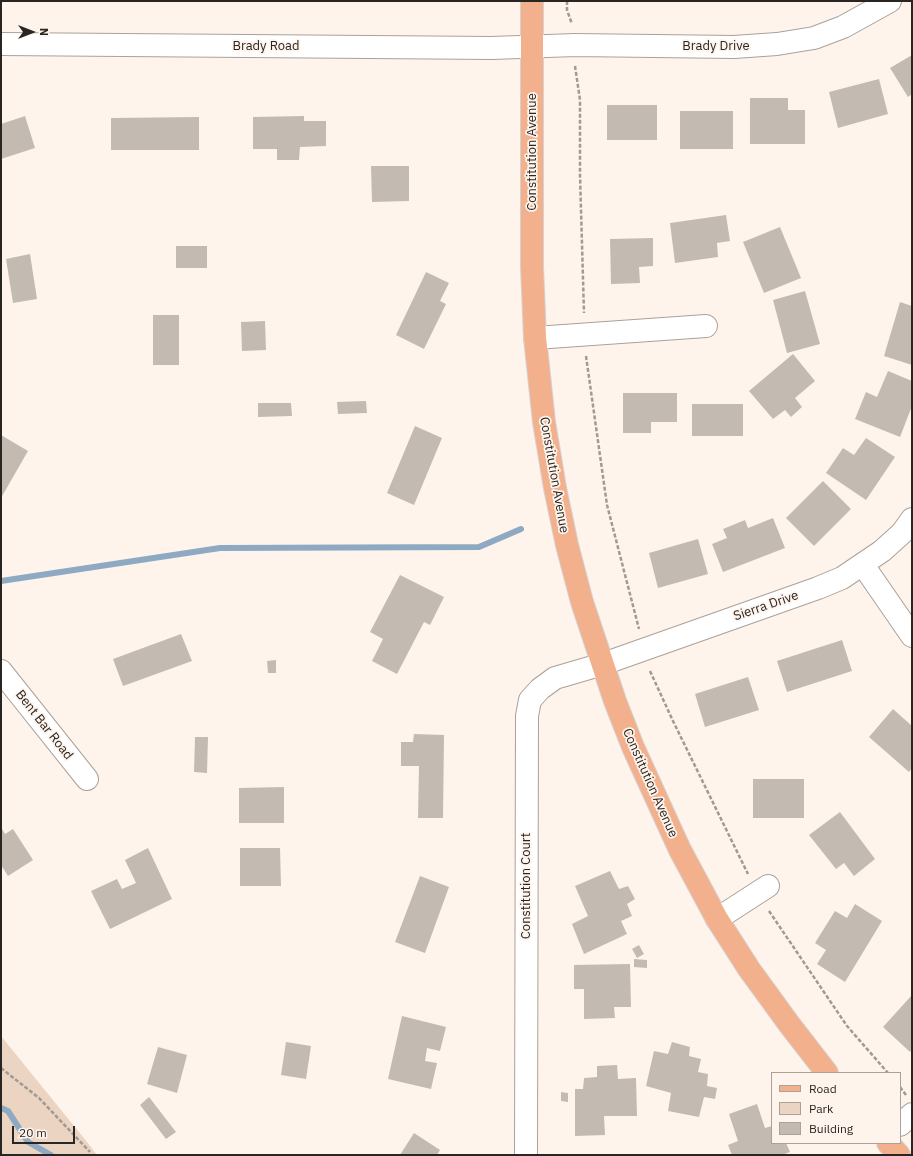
<!DOCTYPE html>
<html>
<head>
<meta charset="utf-8">
<style>
  body { margin:0 }
  #map { position:relative; width:913px; height:1156px; overflow:hidden; background:#fef4ec; font-family:"IBM Plex Sans",sans-serif }
  canvas { display:block }
  .frame { position:absolute; inset:0; border:2px solid #292522; pointer-events:none }
  .legend { position:absolute; left:771px; top:1072px; width:130px; height:72px; box-sizing:border-box; background:#fef4ec; border:1px solid #a9a19b; margin:0; padding:5px 7px; list-style:none; font-size:12px; color:#292522 }
  .legend li { display:flex; align-items:center; gap:8px; height:20px }
  .legend b { width:20px; border:1px solid #a9a19b }
  .north { position:absolute; left:12px; top:12px; width:40px; height:40px; -webkit-text-stroke:3px #fef4ec; paint-order:stroke; rotate:90deg; font-size:11px; font-weight:700; line-height:16px; text-align:center; color:#292522 }
  .north::after { content:''; display:block; margin:auto; width:14px; height:18px; background:#292522; clip-path:polygon(50% 0,100% 100%,50% 72%,0 100%) }
  .scale { position:absolute; left:12px; top:1126px; width:63px; height:18px; box-sizing:border-box; border:2px solid #292522; border-top:0; padding-left:5px; font-size:12px; line-height:14px; white-space:nowrap; color:#292522; -webkit-text-stroke:3px #fef4ec; paint-order:stroke }
</style>
</head>
<body>
<div id="map">
<canvas width="913" height="1156"></canvas>
<div class="frame"></div>
<ul class="legend">
<li><b style="height:5px;background:#f3b08c"></b>Road</li>
<li><b style="height:11px;background:#ebd4c1"></b>Park</li>
<li><b style="height:11px;background:#c3bbb2"></b>Building</li>
</ul>
<div class="north">N</div>
<div class="scale">20 m</div>
</div>
<script>
const ctx = document.querySelector('canvas').getContext('2d');
ctx.lineJoin = 'round';
function paint(path, color) {
  ctx.fillStyle = color;
  ctx.fill(path, 'evenodd');
}
function toPath(rows) {
  const path = new Path2D();
  for (const r of rows) {
    path.moveTo(r[0], r[1]);
    for (let i = 2; i < r.length; i += 2) path.lineTo(r[i], r[i + 1]);
  }
  return path;
}
function stroke(path, color, width, dash) {
  ctx.strokeStyle = color;
  ctx.lineWidth = width;
  ctx.lineCap = dash ? 'butt' : 'round';
  ctx.setLineDash(dash || []);
  ctx.stroke(path);
}
function write(font, color, halo, rows, align = 'center') {
  ctx.font = font + ' "IBM Plex Sans",sans-serif';
  ctx.lineWidth = 3.5;
  ctx.setLineDash([]);
  ctx.textBaseline = 'middle';
  ctx.strokeStyle = halo;
  ctx.fillStyle = color;
  for (const [text, x, y, turn = 0] of rows) {
    ctx.save();
    ctx.translate(x, y);
    ctx.rotate((+turn || 0) * Math.PI / 180);
    ctx.textAlign = isNaN(turn) ? turn : align;
    if (halo) ctx.strokeText(text, 0, 0);
    ctx.fillText(text, 0, 0);
    ctx.restore();
  }
}
paint(toPath([
  [1,1036,87,1142,97,1155,1,1155]
]), '#ebd4c1');
stroke(toPath([
  [1,581,220,548,479,547,521,529],
  [1,1108,8,1111,28,1142,51,1155]
]), '#8eaac2', 6);
paint(toPath([
  [912,55,912,94,908,97,890,68],
  [879,79,888,114,838,128,829,92],
  [750,98,788,98,788,110,805,110,805,144,750,144],
  [607,105,657,105,657,140,607,140],
  [680,111,733,111,733,149,680,149],
  [25,116,35,148,1,159,1,124],
  [304,116,304,121,326,121,326,146,300,147,299,160,277,160,277,149,253,149,253,117],
  [199,117,199,150,111,150,111,118],
  [371,166,409,166,409,201,372,202],
  [726,215,730,241,717,243,718,257,675,263,670,223],
  [780,227,801,278,764,293,743,242],
  [653,238,653,266,639,267,640,283,611,284,610,239],
  [176,246,207,246,207,268,176,268],
  [30,254,37,299,13,303,6,259],
  [426,272,449,283,440,301,446,304,424,349,396,335],
  [805,291,820,344,787,353,773,300],
  [900,302,912,306,912,365,884,356],
  [153,315,179,315,179,365,153,365],
  [265,321,266,350,242,351,241,322],
  [793,354,815,381,795,398,802,407,791,417,785,410,773,419,749,391],
  [888,371,912,381,912,406,900,437,855,419,866,392,877,397],
  [623,393,677,393,677,422,651,422,651,433,623,433],
  [366,401,367,413,338,414,337,402],
  [258,403,291,403,292,416,258,417],
  [692,404,743,404,743,436,692,436],
  [415,426,442,438,414,505,387,493],
  [1,435,28,451,1,498],
  [866,438,895,457,866,500,826,473,843,448,854,455],
  [823,481,851,509,814,546,786,518],
  [773,518,785,548,723,572,712,544,727,538,723,529,745,520,748,528],
  [698,539,708,574,658,588,649,553],
  [400,575,444,597,430,625,424,622,397,674,372,661,383,639,370,632],
  [181,634,192,661,123,686,113,659],
  [842,640,852,671,787,692,777,661],
  [276,660,276,673,268,673,267,661],
  [748,677,759,710,705,727,695,694],
  [893,709,912,726,912,768,909,772,869,737],
  [414,734,444,735,443,818,418,818,419,766,401,766,401,742,413,742],
  [195,737,208,737,207,773,194,772],
  [753,779,804,779,804,818,753,818],
  [284,787,284,823,239,823,239,788],
  [840,812,875,859,854,876,844,863,836,869,809,835],
  [1,827,5,834,13,829,33,860,8,876,1,865],
  [148,848,172,899,110,929,91,891,117,879,122,889,136,883,125,860],
  [240,848,280,848,281,886,240,886],
  [610,871,619,889,628,886,635,899,627,904,632,916,621,921,627,934,584,954,572,924,588,916,575,886],
  [420,876,449,887,425,953,395,942],
  [855,904,882,921,845,982,817,964,826,950,815,943,835,911,847,918],
  [639,945,644,954,637,958,632,949],
  [634,959,647,960,647,968,634,967],
  [630,964,631,1007,614,1007,615,1018,584,1019,584,989,574,989,574,965],
  [912,995,912,1049,910,1052,883,1027],
  [402,1016,446,1027,440,1051,427,1048,425,1061,437,1063,431,1089,388,1079],
  [286,1042,311,1046,306,1079,281,1075],
  [672,1042,690,1047,689,1056,701,1059,698,1072,708,1074,707,1086,717,1088,715,1099,704,1097,699,1117,668,1111,671,1093,646,1086,654,1051,668,1054],
  [158,1047,187,1055,177,1093,147,1084],
  [617,1065,618,1079,636,1078,637,1116,604,1116,605,1135,575,1136,575,1089,583,1089,584,1078,597,1077,597,1066],
  [561,1092,568,1093,568,1102,561,1101],
  [149,1097,176,1132,166,1139,140,1105],
  [757,1104,765,1128,772,1126,772,1143,786,1143,790,1152,782,1155,732,1155,728,1145,738,1141,729,1114],
  [414,1133,440,1150,437,1155,400,1155]
]), '#c3bbb2');
const minor = toPath([
  [1,44,492,48,575,45,734,47,777,44,814,38,843,27,890,1],
  [535,338,706,326],
  [863,565,912,636],
  [1,671,87,779],
  [717,919,768,886],
  [900,1125,912,1114],
  [526,1155,527,716,530,700,540,689,555,678,603,664,818,588,842,578,882,551,902,533,912,519]
]);
const primary = toPath([
  [532,1,532,267,535,338,544,422,555,488,567,545,582,602,615,701,633,747,680,850,717,919,749,969,789,1024,827,1073],
  [888,1143,899,1155]
]);
stroke(minor, '#aaa199', 24);
stroke(primary, '#d4d3d3', 24);
stroke(toPath([
  [567,1,567,10,572,24],
  [575,66,580,100,580,175,584,313],
  [586,356,607,505,639,629],
  [650,671,673,721,748,874],
  [769,911,847,1026,888,1073],
  [1,1068,39,1098,90,1152],
  [900,1087,906,1095]
]), '#a19a94', 2.5, [4, 2]);
stroke(minor, '#fff', 22);
stroke(primary, '#f3b08c', 22);
write('13px', '#292522', '#fef4ec', [
  ["Brady Road",266,46],
  ["Brady Drive",716,46],
  ["Constitution Avenue",532,152,-90],
  ["Constitution Avenue",554,475,80],
  ["Sierra Drive",766,606,-19],
  ["Bent Bar Road",44,725,52],
  ["Constitution Avenue",650,783,66],
  ["Constitution Court",526,886,-90]
]);
</script>
</body>
</html>
